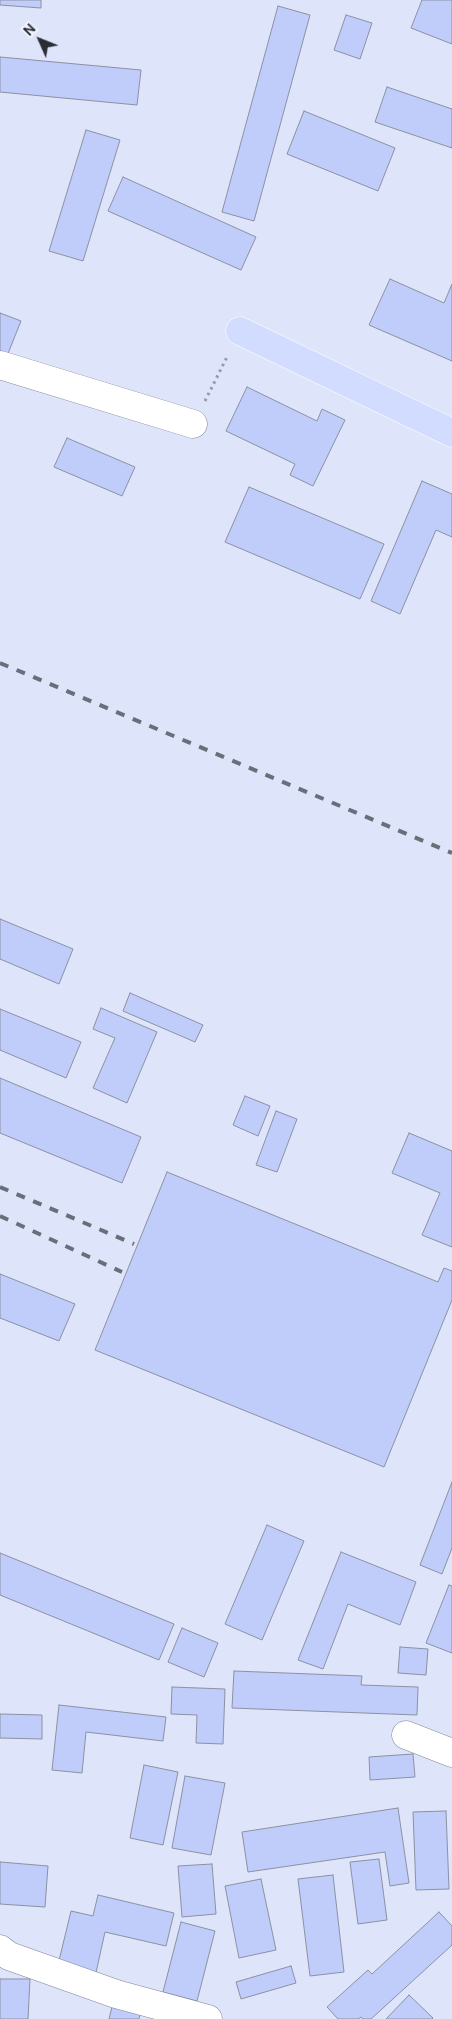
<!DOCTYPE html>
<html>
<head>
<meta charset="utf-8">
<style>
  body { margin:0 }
  #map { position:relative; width:452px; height:2019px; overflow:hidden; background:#dee4f9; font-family:"DM Sans",sans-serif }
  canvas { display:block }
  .north { position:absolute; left:15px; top:15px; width:50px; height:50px; -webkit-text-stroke:4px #eef2fe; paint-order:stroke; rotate:314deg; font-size:14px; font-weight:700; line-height:20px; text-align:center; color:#2b2d35 }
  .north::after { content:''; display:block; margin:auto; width:18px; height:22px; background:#2b2d35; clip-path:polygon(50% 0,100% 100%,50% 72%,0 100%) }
</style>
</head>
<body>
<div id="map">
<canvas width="452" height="2019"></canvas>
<div class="north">N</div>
</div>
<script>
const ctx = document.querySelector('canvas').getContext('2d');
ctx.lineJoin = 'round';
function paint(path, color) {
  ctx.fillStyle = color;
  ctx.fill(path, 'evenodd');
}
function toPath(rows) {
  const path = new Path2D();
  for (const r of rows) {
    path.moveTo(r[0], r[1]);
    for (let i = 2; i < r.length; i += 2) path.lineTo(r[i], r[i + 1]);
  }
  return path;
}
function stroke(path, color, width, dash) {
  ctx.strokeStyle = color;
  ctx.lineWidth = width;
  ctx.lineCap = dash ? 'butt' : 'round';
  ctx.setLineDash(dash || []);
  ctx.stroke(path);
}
const building = toPath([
  [0,0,41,0,41,8,0,5,0,0],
  [422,0,452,0,452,44,411,28,422,0],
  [278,6,310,15,254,221,222,212,278,6],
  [346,15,372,23,360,59,334,50,346,15],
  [0,57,141,70,137,105,0,92,0,57],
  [387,87,452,109,452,148,375,122,387,87],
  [304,111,395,148,378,191,287,154,304,111],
  [86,130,120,140,83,261,49,251,86,130],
  [123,177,256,237,241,270,108,211,123,177],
  [390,279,444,303,452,284,452,361,369,325,390,279],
  [0,313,21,321,5,361,0,359,0,313],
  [247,387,317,421,322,409,345,420,313,486,290,475,295,464,226,431,247,387],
  [67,438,135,467,122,496,54,467,67,438],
  [422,481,452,494,452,537,436,530,400,614,371,601,422,481],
  [249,487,384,544,360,599,225,542,249,487],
  [0,919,73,949,59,984,0,959,0,919],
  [130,993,203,1025,195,1042,123,1011,130,993],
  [101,1008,157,1032,127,1103,93,1088,115,1038,93,1029,101,1008],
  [0,1009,81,1042,66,1078,0,1050,0,1009],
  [0,1078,141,1137,122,1183,0,1133,0,1078],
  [245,1096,270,1106,258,1136,233,1125,245,1096],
  [276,1111,297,1119,277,1172,256,1165,276,1111],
  [409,1133,452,1151,452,1247,422,1235,440,1193,392,1173,409,1133],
  [167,1172,438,1282,444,1268,452,1271,452,1300,384,1467,95,1350,167,1172],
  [0,1274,75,1304,59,1341,0,1318,0,1274],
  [452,1482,452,1548,442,1574,420,1565,452,1482],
  [267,1525,304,1541,262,1640,225,1624,267,1525],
  [341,1552,416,1582,400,1625,348,1604,323,1669,298,1660,341,1552],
  [0,1553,174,1624,159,1660,0,1595,0,1553],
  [449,1585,452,1586,452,1653,426,1643,449,1585],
  [182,1628,218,1643,204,1677,168,1662,182,1628],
  [400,1647,428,1649,426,1675,398,1673,400,1647],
  [234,1671,362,1676,361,1685,418,1687,417,1715,232,1708,234,1671],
  [172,1687,225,1689,223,1744,196,1743,197,1715,171,1714,172,1687],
  [59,1705,166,1717,163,1741,86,1732,82,1773,52,1770,59,1705],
  [0,1714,42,1715,42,1739,0,1738,0,1714],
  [413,1754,415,1777,370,1780,369,1757,413,1754],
  [144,1765,178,1772,163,1845,130,1838,144,1765],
  [185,1776,225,1783,211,1855,172,1848,185,1776],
  [398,1808,409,1883,390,1886,385,1852,248,1872,242,1832,398,1808],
  [446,1811,449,1889,416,1890,413,1812,446,1811],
  [379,1859,387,1920,358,1924,350,1862,379,1859],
  [0,1862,48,1866,45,1907,0,1904,0,1862],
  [212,1864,216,1914,182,1917,178,1866,212,1864],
  [333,1875,344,1972,310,1976,298,1879,333,1875],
  [261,1879,276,1950,239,1958,225,1886,261,1879],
  [98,1895,174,1913,166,1946,105,1932,95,1977,57,1969,71,1911,93,1916,98,1895],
  [439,1912,452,1926,452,1945,371,2019,363,2019,361,2017,358,2019,338,2019,327,2007,368,1970,372,1974,439,1912],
  [181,1922,215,1931,197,2001,163,1992,181,1922],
  [291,1966,296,1983,241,1999,236,1982,291,1966],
  [0,1979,30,1979,28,2019,0,2019,0,1979],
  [409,1995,433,2018,432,2019,386,2019,409,1995],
  [113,2003,141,2010,139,2019,109,2019,113,2003]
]);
paint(building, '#c0cdfa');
stroke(building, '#8b91a3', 1);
const minor = toPath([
  [0,365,193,424],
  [406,1735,452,1753],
  [0,1949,9,1956,116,1994,208,2019]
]);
const major = toPath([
  [240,331,452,433]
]);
stroke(minor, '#818799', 29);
stroke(major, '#fff', 29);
stroke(toPath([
  [205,401,228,355]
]), '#9599a9', 3, [2.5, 4]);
stroke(minor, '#fff', 28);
stroke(major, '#d2dcfe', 28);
stroke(toPath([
  [0,663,452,853],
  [0,1187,134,1244],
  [0,1216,122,1272]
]), '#6a6d7a', 4, [9, 9]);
</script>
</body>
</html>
